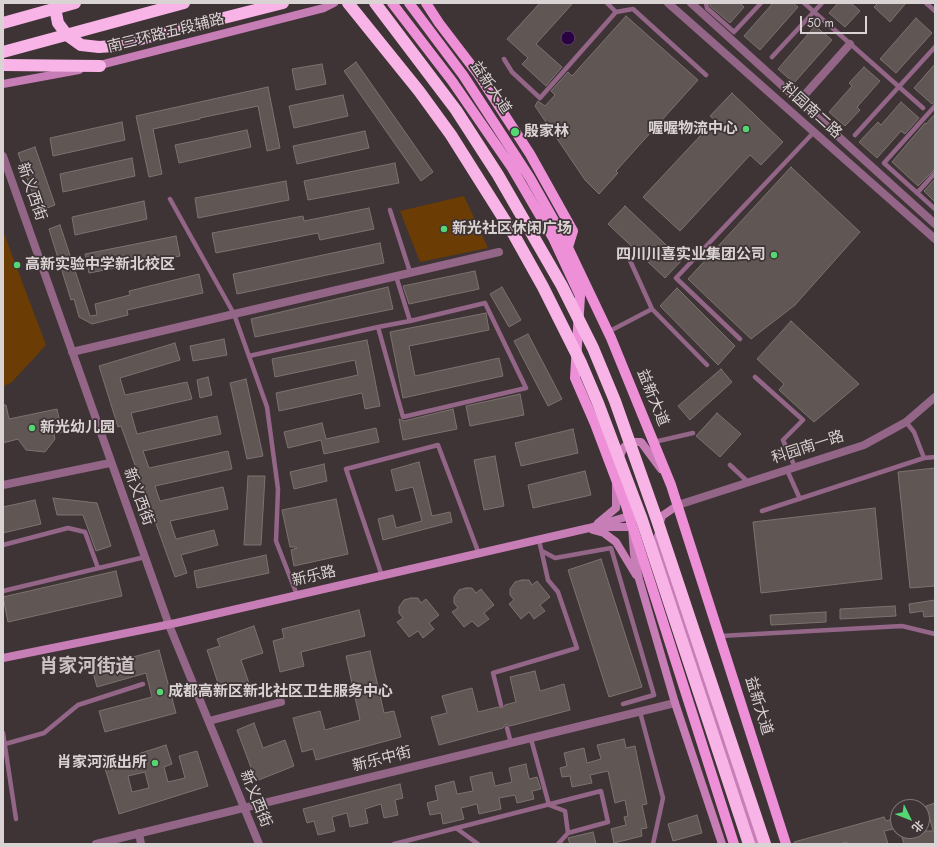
<!DOCTYPE html>
<html>
<head>
<meta charset="utf-8">
<style>
  body { margin:0 }
  #map { position:relative; width:938px; height:847px; overflow:hidden; background:#3e3436; font-family:Jost,"Noto Sans SC",sans-serif }
  canvas { display:block }
  .frame { position:absolute; inset:0; border:4px solid #dad3d4; pointer-events:none }
  .north { position:absolute; left:890px; top:799px; width:40px; height:40px; box-sizing:border-box; background:#3e3436; border:1px solid #7c7475; border-radius:50%; rotate:133deg; font-size:11px; font-weight:700; line-height:16px; text-align:center; color:#dad3d4 }
  .north::after { content:''; display:block; margin:auto; width:14px; height:18px; background:#54d672; clip-path:polygon(50% 0,100% 100%,50% 72%,0 100%) }
  .scale { position:absolute; left:800px; top:16px; width:67px; height:18px; box-sizing:border-box; border:2px solid #dad3d4; border-top:0; padding-left:5px; font-size:12px; line-height:14px; white-space:nowrap; color:#dad3d4; -webkit-text-stroke:3px #3e3436; paint-order:stroke }
</style>
</head>
<body>
<div id="map">
<canvas width="938" height="847"></canvas>
<div class="frame"></div>
<div class="north">北</div>
<div class="scale">50 m</div>
</div>
<script>
const ctx = document.querySelector('canvas').getContext('2d');
ctx.lineJoin = 'round';
function paint(path, color) {
  ctx.fillStyle = color;
  ctx.fill(path, 'evenodd');
}
function toPath(rows) {
  const path = new Path2D();
  for (const r of rows) {
    if (r.length === 3) {
      path.moveTo(r[0] + r[2], r[1]);
      path.arc(r[0], r[1], r[2], 0, 2 * Math.PI);
      continue;
    }
    path.moveTo(r[0], r[1]);
    for (let i = 2; i < r.length; i += 2) path.lineTo(r[i], r[i + 1]);
  }
  return path;
}
function stroke(path, color, width, dash) {
  ctx.strokeStyle = color;
  ctx.lineWidth = width;
  ctx.lineCap = dash ? 'butt' : 'round';
  ctx.setLineDash(dash || []);
  ctx.stroke(path);
}
function write(font, color, halo, rows, align = 'center') {
  ctx.font = font + ' Jost,"Noto Sans SC",sans-serif';
  ctx.lineWidth = 3.5;
  ctx.setLineDash([]);
  ctx.textBaseline = 'middle';
  ctx.strokeStyle = halo;
  ctx.fillStyle = color;
  for (const [text, x, y, turn = 0] of rows) {
    ctx.save();
    ctx.translate(x, y);
    ctx.rotate((+turn || 0) * Math.PI / 180);
    ctx.textAlign = isNaN(turn) ? turn : align;
    if (halo) ctx.strokeText(text, 0, 0);
    ctx.fillText(text, 0, 0);
    ctx.restore();
  }
}
paint(toPath([
  [464,196,488,248,420,262,400,211],
  [3,231,46,345,11,383,3,386]
]), '#6b3c03');
const water = toPath([
  [568,38,7]
]);
paint(water, '#290241');
stroke(water, '#5e416d', 1);
const building = toPath([
  [540,3,573,3,536,44,562,67,546,86,522,64,528,58,507,39,540,3],
  [710,3,740,3,744,7,730,23,710,6,710,3],
  [773,3,793,3,798,7,760,50,744,36,773,3],
  [838,3,851,3,860,11,845,27,829,13,838,3],
  [878,3,906,3,890,22,874,7,878,3],
  [626,16,698,80,616,171,618,173,599,194,585,180,535,106,538,101,545,106,555,95,551,91,568,72,572,76,626,16],
  [916,18,932,33,896,73,880,59,916,18],
  [815,26,832,40,794,83,778,69,815,26],
  [356,62,433,172,421,181,344,71,356,62],
  [322,64,326,84,296,90,292,69,322,64],
  [935,64,935,102,932,104,914,88,935,64],
  [864,67,880,81,857,107,860,110,845,126,829,112,852,86,849,83,864,67],
  [268,87,280,148,267,151,258,106,200,118,200,119,153,129,162,174,149,177,136,116,268,87],
  [732,93,783,142,761,165,750,155,680,231,643,197,715,120,710,116,732,93],
  [343,95,348,116,294,128,289,106,343,95],
  [901,102,919,118,905,134,901,131,877,158,859,142,878,122,881,125,901,102],
  [935,114,935,169,918,186,892,162,925,123,926,124,935,114],
  [122,122,125,140,53,156,50,138,122,122],
  [247,130,251,147,179,163,175,145,247,130],
  [365,131,369,148,297,164,293,146,365,131],
  [35,147,55,205,39,211,18,153,35,147],
  [132,158,135,176,63,192,60,174,132,158],
  [395,163,399,183,308,200,304,181,395,163],
  [791,167,860,232,795,305,751,339,688,279,791,167],
  [935,179,935,202,924,191,935,179],
  [286,181,289,200,198,218,195,198,286,181],
  [144,201,147,219,75,235,72,217,144,201],
  [625,206,682,260,665,278,608,224,625,206],
  [369,208,374,229,320,240,318,233,216,253,212,233,303,216,304,221,369,208],
  [60,225,90,316,97,315,95,304,130,295,129,291,199,274,203,293,127,310,128,315,92,324,79,317,74,299,71,300,49,229,60,225],
  [176,236,180,256,89,273,85,254,176,236],
  [380,243,384,263,237,294,233,274,380,243],
  [475,271,479,289,409,304,403,286,475,271],
  [388,287,393,309,255,337,251,319,388,287],
  [502,287,521,320,509,327,490,294,502,287],
  [677,288,735,346,718,365,660,306,677,288],
  [486,313,489,330,409,346,415,376,499,358,503,376,403,398,390,332,486,313],
  [791,321,859,384,814,422,779,390,784,384,757,359,791,321],
  [528,334,562,399,548,406,514,341,528,334],
  [224,339,227,355,193,361,190,346,224,339],
  [367,340,380,406,365,409,362,393,279,411,276,393,358,375,355,360,275,377,272,359,367,340],
  [175,343,180,360,120,378,125,395,187,382,192,399,131,413,137,434,217,416,221,434,143,451,149,468,228,451,232,469,155,486,160,501,223,487,228,509,170,521,176,539,214,530,218,545,181,555,187,573,175,577,121,426,118,427,99,366,175,343],
  [721,369,732,382,690,420,678,406,721,369],
  [208,377,212,395,200,398,197,380,208,377],
  [246,379,263,456,247,459,230,383,246,379],
  [520,394,524,415,470,426,466,406,520,394],
  [3,405,6,405,9,419,57,409,62,432,54,434,55,439,45,452,26,450,18,439,3,443,3,405],
  [453,409,457,429,403,440,399,419,404,421,453,409],
  [717,413,741,434,720,457,696,436,717,413],
  [322,423,326,439,376,428,379,442,324,454,321,440,288,448,284,432,322,423],
  [573,429,578,453,521,466,515,443,573,429],
  [495,456,504,506,484,510,474,460,495,456],
  [419,462,432,516,450,512,452,522,383,540,378,519,393,515,396,528,422,521,413,487,396,491,391,470,419,462],
  [324,464,327,481,294,489,290,472,324,464],
  [935,468,935,586,910,588,898,472,935,468],
  [585,471,591,495,533,508,528,485,585,471],
  [248,476,265,476,261,545,244,545,248,476],
  [53,498,97,503,111,546,96,551,83,515,57,515,53,498],
  [336,499,348,554,294,566,291,550,297,548,296,547,290,547,282,510,336,499],
  [35,500,41,524,3,533,3,507,35,500],
  [875,508,882,579,761,593,753,522,875,508],
  [266,555,269,573,197,588,194,571,266,555],
  [601,559,642,687,609,697,568,570,601,559],
  [116,571,122,596,8,622,3,597,116,571],
  [522,580,529,580,532,585,537,581,550,597,540,605,545,611,534,619,529,612,521,619,509,604,514,600,510,595,510,589,515,582,522,580],
  [466,588,472,588,476,593,481,589,494,605,484,613,489,619,478,627,472,621,464,627,452,612,458,608,454,603,454,597,459,590,466,588],
  [411,598,418,598,421,603,426,599,439,615,429,623,434,629,423,638,418,631,409,637,397,622,403,618,399,613,399,607,404,600,411,598],
  [935,600,935,616,924,617,923,611,910,613,909,604,935,600],
  [895,606,896,616,840,619,840,609,895,606],
  [359,610,365,636,301,652,304,666,280,672,273,641,284,638,282,629,359,610],
  [826,612,826,622,771,625,770,615,826,612],
  [254,626,263,653,241,660,250,686,222,695,207,650,220,646,217,639,254,626],
  [159,650,176,713,105,732,99,711,152,697,146,673,97,687,92,668,159,650],
  [370,651,384,713,394,711,401,737,316,760,313,749,302,752,293,718,320,711,325,730,360,720,346,656,370,651],
  [535,671,540,691,564,684,570,710,510,726,506,724,503,728,439,745,431,717,447,713,442,696,472,688,478,712,498,707,502,708,505,705,516,702,510,677,535,671],
  [254,723,263,748,285,740,294,766,256,781,237,730,254,723],
  [624,739,626,748,635,746,647,804,642,805,647,828,641,829,642,836,614,843,611,829,626,825,624,817,628,816,625,800,615,803,608,771,590,775,592,783,572,787,570,776,562,777,560,768,567,766,564,753,584,748,587,763,601,759,597,745,624,739],
  [166,745,172,764,164,767,168,782,185,778,179,756,197,751,208,786,119,814,104,765,166,745],
  [145,772,149,788,132,792,128,776,145,772],
  [526,764,529,779,537,777,541,789,532,791,534,799,517,803,515,795,499,798,501,809,479,814,477,804,461,808,464,819,443,824,441,813,430,815,427,803,438,800,435,786,454,781,457,794,473,791,470,777,492,772,495,786,512,782,509,768,526,764],
  [400,784,403,798,395,800,398,815,384,818,381,804,365,809,368,823,350,827,347,813,332,817,335,831,318,835,314,821,307,823,303,809,400,784],
  [935,803,935,830,933,830,926,806,935,803],
  [697,815,702,833,673,841,668,824,697,815],
  [884,817,886,821,898,817,898,828,884,831,888,844,847,844,847,842,839,844,794,844,794,842,884,817],
  [900,831,935,831,935,844,904,844,900,831],
  [593,832,596,844,570,844,568,838,593,832]
]);
paint(building, '#605653');
stroke(building, '#7c726f', 1);
stroke(toPath([
  [607,3,616,12,633,9,706,75],
  [706,3,707,8,734,32,761,3],
  [804,3,923,108],
  [926,3,935,11],
  [772,57,822,3],
  [504,59,512,72,540,98,616,12],
  [935,106,884,163,935,209],
  [855,135,935,47],
  [917,193,935,173],
  [170,199,234,314,267,407,278,489,276,541,297,595],
  [390,210,410,272],
  [628,256,652,309],
  [396,276,410,321],
  [608,332,652,309,707,365],
  [740,339,676,278,814,132],
  [249,356,378,327,410,321,485,303,526,388,403,417,378,327],
  [755,377,803,420,783,440,795,467],
  [906,422,914,432,924,458,935,457],
  [654,442,693,433],
  [730,465,748,482],
  [787,470,800,499],
  [762,511,924,458],
  [3,545,68,528,85,532,98,568],
  [542,551,555,558,611,548,654,695,623,704],
  [382,576,346,469,438,445,479,554],
  [3,591,145,557],
  [720,636,902,626,935,634],
  [501,705,493,673,577,648,558,592,548,580,539,540],
  [640,712,663,798,653,844],
  [507,728,511,743],
  [3,733,16,819],
  [531,739,549,805,565,811,568,833,558,844],
  [5,744,44,733,78,705,143,684],
  [456,828,478,844],
  [394,844,601,791,608,822,568,833]
]), '#936587', 4.5);
stroke(toPath([
  [668,3,935,239],
  [691,3,935,224],
  [800,100,850,44],
  [3,156,169,625,259,844],
  [72,352,499,252],
  [3,485,110,463],
  [678,505,864,445,906,422,935,397],
  [209,721,281,702],
  [139,833,141,844],
  [96,844,675,703]
]), '#936587', 8);
stroke(toPath([
  [96,66,324,8,334,3],
  [3,84,79,70],
  [620,461,620,456,624,447,633,442,641,442,661,469],
  [598,523,616,508,616,485],
  [659,525,662,516,678,505],
  [604,527,632,527,634,554,639,579,675,703,722,844],
  [593,530,604,533,616,542,636,575],
  [658,536,661,558,756,844],
  [3,658,176,623,589,528,629,516,634,519]
]), '#c77db5', 8);
stroke(toPath([
  [392,3,452,81,512,168,553,238,580,296,575,378,595,424,626,506,734,844],
  [409,3,463,75,530,178,561,233,611,338,671,485,786,844],
  [426,3,439,23,478,74,530,154,573,231,568,247]
]), '#ee90d7', 10);
stroke(toPath([
  [3,23,75,3],
  [3,52,184,3],
  [3,65,100,66]
]), '#f9b4e7', 12);
stroke(toPath([
  [58,3,56,13,58,23,67,35,81,45,99,47,113,46,283,3],
  [348,3,419,91,451,135,514,235,543,287,581,363,598,403,641,517,749,844],
  [375,3,456,110,498,175,562,286,593,348,615,401,657,520,765,844]
]), '#f9b4e7', 12);
for (const [x, y, r, color] of [
  [746,129,4,"#54d672"],
  [515,132,5,"#54d672"],
  [444,229,4,"#54d672"],
  [774,255,4,"#54d672"],
  [17,265,4,"#54d672"],
  [32,428,4,"#54d672"],
  [160,692,4,"#54d672"],
  [155,763,4,"#54d672"]
]) {
  const dot = new Path2D();
  dot.arc(x, y, r, 0, 2 * Math.PI);
  ctx.fillStyle = color;
  ctx.fill(dot);
  stroke(dot, '#3e3436', 1.5);
}
write('15px', '#dad3d4', '#3e3436', [
  ["南三环路五段辅路",166,34,-14],
  ["益新大道",490,88,56],
  ["科园南二路",811,111,42],
  ["新义西街",31,192,71],
  ["益新大道",652,398,68],
  ["科园南一路",808,448,-18],
  ["新义西街",138,497,70],
  ["新乐路",314,577,-13],
  ["益新大道",758,706,73],
  ["新乐中街",382,760,-14],
  ["新义西街",255,799,68]
]);
write('bold 15px', '#dad3d4', '#3e3436', [
  ["喔喔物流中心",738,129,"right"],
  ["殷家林",524,132],
  ["新光社区休闲广场",452,229],
  ["四川川喜实业集团公司",766,255,"right"],
  ["高新实验中学新北校区",25,265],
  ["新光幼儿园",40,428],
  ["成都高新区新北社区卫生服务中心",168,692],
  ["肖家河派出所",147,763,"right"]
], 'left');
write('bold 19px', '#cdc1c3', '#3e3436', [
  ["肖家河街道",87,667]
]);
</script>
</body>
</html>
